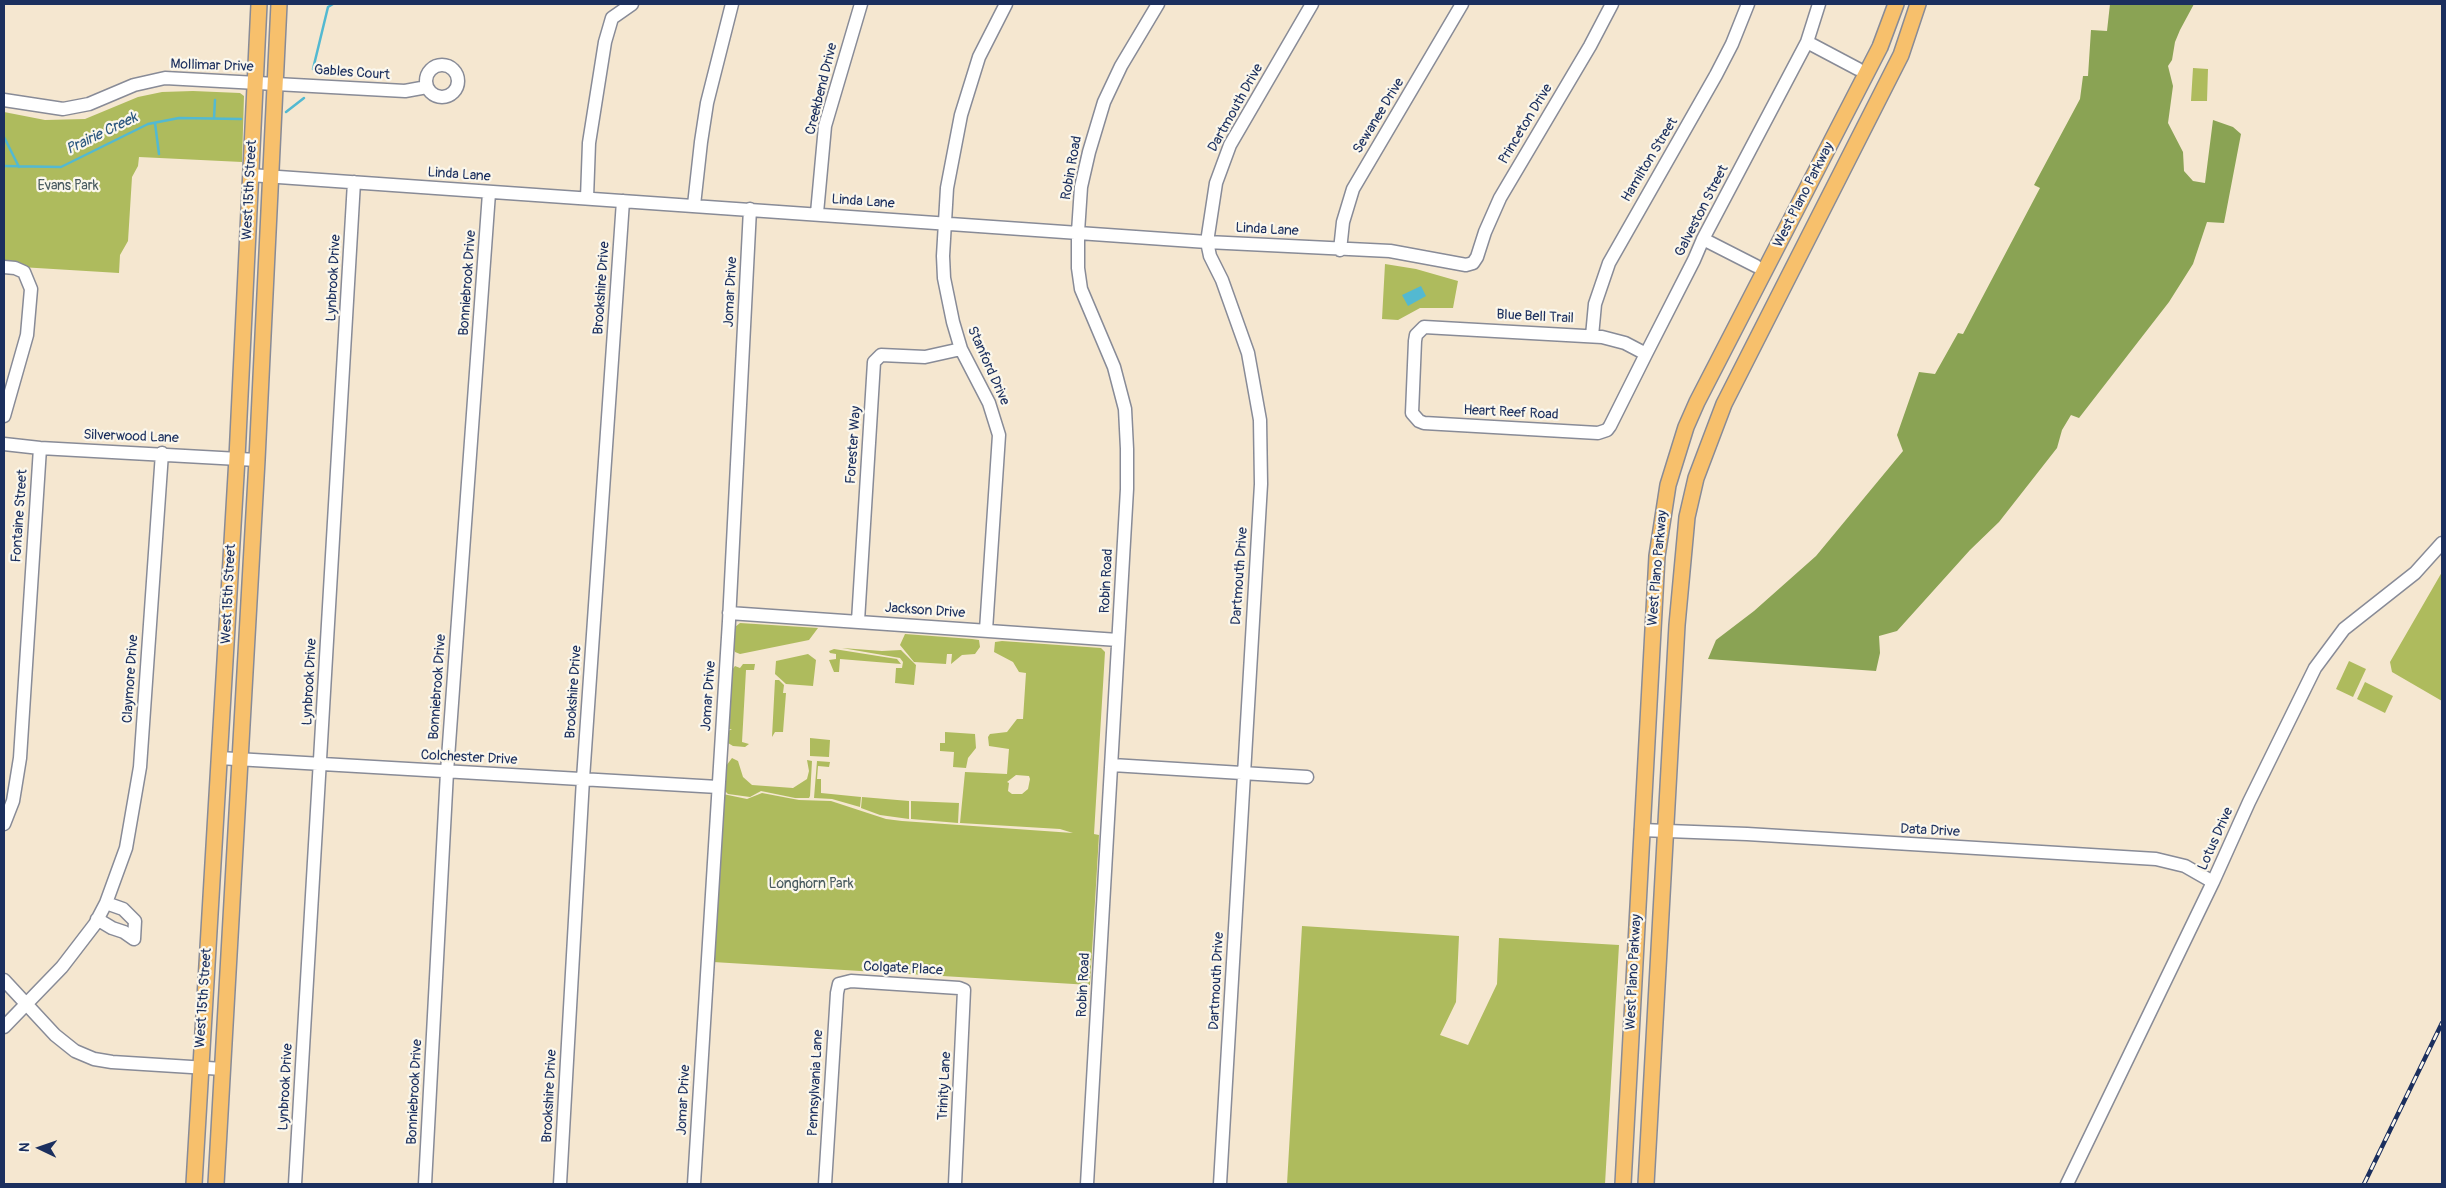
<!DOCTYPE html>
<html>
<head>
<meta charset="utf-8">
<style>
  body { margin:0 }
  #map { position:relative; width:2446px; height:1188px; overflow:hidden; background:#f5e7d0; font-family:Pangolin,sans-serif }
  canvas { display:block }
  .frame { position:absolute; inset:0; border:5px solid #1b2f5e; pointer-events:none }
  .north { position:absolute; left:15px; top:1123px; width:50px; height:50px; -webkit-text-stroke:4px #fbf7ec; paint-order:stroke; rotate:273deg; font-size:14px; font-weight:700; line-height:20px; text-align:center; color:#1b2f5e }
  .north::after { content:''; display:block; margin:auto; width:18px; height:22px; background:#1b2f5e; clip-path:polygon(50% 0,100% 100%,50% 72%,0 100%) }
</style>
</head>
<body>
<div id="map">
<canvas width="2446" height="1188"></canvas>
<div class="frame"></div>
<div class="north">N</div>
</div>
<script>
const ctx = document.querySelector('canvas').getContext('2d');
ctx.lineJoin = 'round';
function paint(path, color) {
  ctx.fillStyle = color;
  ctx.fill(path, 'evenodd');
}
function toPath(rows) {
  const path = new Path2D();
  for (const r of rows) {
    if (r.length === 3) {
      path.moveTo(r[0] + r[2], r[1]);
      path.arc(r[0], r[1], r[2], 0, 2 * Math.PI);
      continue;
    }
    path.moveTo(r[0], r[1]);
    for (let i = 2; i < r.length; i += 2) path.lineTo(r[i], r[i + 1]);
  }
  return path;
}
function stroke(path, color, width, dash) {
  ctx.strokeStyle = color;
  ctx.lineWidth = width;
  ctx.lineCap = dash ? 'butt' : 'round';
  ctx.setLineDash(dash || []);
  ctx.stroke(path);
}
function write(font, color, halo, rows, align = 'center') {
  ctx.font = font + ' Pangolin,sans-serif';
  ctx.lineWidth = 4.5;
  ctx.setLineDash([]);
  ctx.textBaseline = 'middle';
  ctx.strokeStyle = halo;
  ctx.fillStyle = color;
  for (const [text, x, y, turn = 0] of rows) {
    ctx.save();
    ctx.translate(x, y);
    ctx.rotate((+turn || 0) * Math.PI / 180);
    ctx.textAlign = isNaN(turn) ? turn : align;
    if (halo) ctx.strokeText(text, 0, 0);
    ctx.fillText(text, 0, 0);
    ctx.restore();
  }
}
paint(toPath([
  [2193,68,2208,69,2207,101,2191,101],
  [193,91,240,93,244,96,242,162,139,157,138,166,132,177,128,241,120,255,119,273,4,266,4,112,45,120,85,119,138,97,162,92],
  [1385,264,1416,269,1458,281,1453,308,1420,308,1398,320,1382,319],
  [2442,572,2442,701,2392,672,2390,662],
  [740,623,818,628,809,640,740,654,735,652,733,647,735,627],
  [905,634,972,639,979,640,980,647,975,654,962,655,951,664,952,654,947,654,946,664,914,662,900,645],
  [1002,641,1101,648,1105,652,1094,834,1099,835,1090,985,713,962,723,794,747,799,762,793,799,800,831,801,886,819,902,821,1073,833,1060,829,960,823,965,772,1007,774,1009,749,989,746,988,737,990,734,1007,732,1017,719,1023,719,1026,673,1019,672,1013,662,994,652,995,642],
  [1016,775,1029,776,1030,779,1028,789,1022,794,1012,794,1008,791,1009,783,1007,782],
  [842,648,882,651,901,650,916,665,914,685,895,683,896,668,902,668,903,662,900,658],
  [834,649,897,659,901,664,840,659,839,672,834,672,829,660,836,659,836,654,830,653,829,651],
  [808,654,816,660,813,686,786,684,775,674,776,661],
  [2349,661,2366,669,2353,697,2336,689],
  [743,664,755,664,754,670,746,670,742,742,749,744,745,747,733,746,728,743,728,731,732,729,729,729,732,670,735,666,740,668],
  [775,680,779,680,784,685,783,693,786,693,783,732,775,732,772,737],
  [2365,682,2393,696,2385,713,2357,699],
  [945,732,975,734,976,748,968,758,966,768,953,767,954,752,940,751,940,743,945,743],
  [810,738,830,740,829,757,810,756],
  [732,758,738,761,743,777,752,785,793,788,807,779,809,771,807,760,812,761,810,796,809,798,795,798,761,791,750,797,728,794,725,791,726,766],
  [817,761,830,762,829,767,818,766,817,779,821,779,821,793,861,797,860,807,832,799,814,798],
  [862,797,909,801,909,819,880,815,861,808],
  [911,801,959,803,958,823,911,819],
  [1302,926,1459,936,1456,1002,1440,1035,1468,1045,1497,984,1499,938,1619,945,1605,1184,1287,1184]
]), '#aebb5d');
paint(toPath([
  [2110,4,2194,4,2180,30,2175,42,2172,60,2168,66,2173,86,2168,123,2183,152,2184,171,2193,181,2205,183,2213,120,2233,127,2241,134,2224,223,2207,222,2193,264,2169,302,2079,418,2071,415,2062,430,2057,448,1999,522,1970,550,1897,631,1879,636,1880,653,1876,671,1708,659,1716,640,1754,611,1816,556,1903,451,1897,435,1919,372,1935,374,1958,333,1963,334,2040,188,2034,185,2080,99,2083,76,2088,76,2091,30,2107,31]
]), '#8aa354');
paint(toPath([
  [1421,286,1426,296,1408,306,1402,295]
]), '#53b9d1');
stroke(toPath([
  [313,69,328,7,333,4],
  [286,112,304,98],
  [214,118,215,100],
  [155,123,159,154],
  [4,137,19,167],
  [4,166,61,167,148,124,179,118,241,119]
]), '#53b9d1', 2.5);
const minor = toPath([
  [1807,42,1858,69],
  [442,81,16],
  [4,100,63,109,89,104,134,85,165,78,405,91,427,87],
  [250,175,1207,242,1390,251,1466,265,1473,263,1477,257,1485,232,1500,198,1590,46,1612,4],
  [587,198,589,143,605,42,612,18,632,4],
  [694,205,701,142,707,103,732,4],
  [817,213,825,126,861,4],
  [1703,239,1756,266],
  [1340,250,1343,222,1353,189,1462,4],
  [4,267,15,268,24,272,31,289,27,335,4,416],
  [1592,336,1595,304,1609,263,1716,75,1732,44,1748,4],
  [1646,354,1625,343,1602,337,1424,327,1416,335,1415,341,1412,413,1419,421,1424,423,1598,433,1607,430,1610,426,1646,354,1694,260,1703,239,1807,42,1819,4],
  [4,444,40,448,257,460],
  [729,613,1118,640],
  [858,621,874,362,881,355,925,357,961,349],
  [986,630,999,435,989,403,961,349,953,322,944,278,943,256,947,188,961,115,979,57,1006,4],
  [219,758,718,787],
  [1112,765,1307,777],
  [4,824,13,801,20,758,40,448],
  [1641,830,1747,834,2156,859,2185,866,2213,882],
  [97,919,112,928,124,932,134,939,135,921,123,909,106,903],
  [4,980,55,1035,75,1051,94,1059,112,1062,223,1069],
  [4,1027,62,967,95,924,106,903,126,848,140,767,162,453],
  [295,1184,354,182],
  [425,1184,447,772,489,193],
  [560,1184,583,779,623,201],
  [694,1184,729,621,750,209],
  [825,1184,837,993,839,984,851,981,959,988,964,990,955,1184],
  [1087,1184,1127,489,1127,449,1125,409,1114,367,1081,289,1078,268,1078,232,1081,187,1089,152,1104,102,1121,66,1158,4],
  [1220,1184,1261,484,1260,420,1248,353,1222,280,1210,256,1207,242,1216,183,1230,145,1312,4],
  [2067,1184,2213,882,2249,802,2315,668,2344,629,2415,573,2442,543]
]);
const major = toPath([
  [194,1184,237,458,259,4],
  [216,1184,257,460,279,4],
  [1623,1184,1657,556,1668,485,1686,427,1697,402,1880,47,1896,4],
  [1646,1184,1677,625,1687,517,1696,478,1724,404,1901,55,1918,4]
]);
stroke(minor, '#888b97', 15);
stroke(major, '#888b97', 18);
stroke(minor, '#fff', 12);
stroke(major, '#f7c06c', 15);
const rail = toPath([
  [2364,1184,2442,1023]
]);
stroke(rail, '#1b2f5e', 4.5);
stroke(rail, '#fbf7ec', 2.5, [8]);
write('14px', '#1b2f5e', '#fbf7ec', [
  ["Mollimar Drive",212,66,2],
  ["Gables Court",352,73,4],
  ["Creekbend Drive",822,89,-76],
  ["Dartmouth Drive",1236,108,-61],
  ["Sewanee Drive",1379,116,-59],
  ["Princeton Drive",1526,124,-59],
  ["Hamilton Street",1650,160,-59],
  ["Robin Road",1072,168,-80],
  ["Linda Lane",459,175,4],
  ["West 15th Street",250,190,-87],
  ["West Plano Parkway",1804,195,-63],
  ["Linda Lane",863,202,4],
  ["Galveston Street",1702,211,-63],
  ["Linda Lane",1267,230,3],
  ["Lynbrook Drive",334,278,-87],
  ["Bonniebrook Drive",468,283,-86],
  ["Brookshire Drive",602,288,-86],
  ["Jomar Drive",731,292,-87],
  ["Blue Bell Trail",1535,317,3],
  ["Stanford Drive",988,366,66],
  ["Heart Reef Road",1511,413,3],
  ["Silverwood Lane",131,437,2],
  ["Forester Way",854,445,-86],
  ["Fontaine Street",20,516,-86],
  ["West Plano Parkway",1658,568,-85],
  ["Dartmouth Drive",1240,576,-86],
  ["Robin Road",1107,581,-87],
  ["West 15th Street",229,594,-87],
  ["Jackson Drive",925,611,4],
  ["Claymore Drive",131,679,-86],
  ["Lynbrook Drive",310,682,-87],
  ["Bonniebrook Drive",438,687,-86],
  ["Brookshire Drive",574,692,-86],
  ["Jomar Drive",709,696,-86],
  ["Colchester Drive",469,758,3],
  ["Data Drive",1930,831,3],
  ["Lotus Drive",2216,839,-66],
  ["Colgate Place",903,969,3],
  ["West Plano Parkway",1634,972,-87],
  ["Dartmouth Drive",1217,981,-87],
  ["Robin Road",1084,985,-87],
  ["West 15th Street",204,998,-86],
  ["Pennsylvania Lane",816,1083,-87],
  ["Trinity Lane",945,1086,-87],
  ["Lynbrook Drive",286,1087,-87],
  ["Bonniebrook Drive",415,1092,-87],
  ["Brookshire Drive",550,1096,-87],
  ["Jomar Drive",684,1100,-87]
]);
write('14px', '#47595e', '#fbf7ec', [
  ["Evans Park",68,186],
  ["Longhorn Park",811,884]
]);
write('italic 15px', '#2c5880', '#fbf7ec', [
  ["Prairie Creek",102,134,-26]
]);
</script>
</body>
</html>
